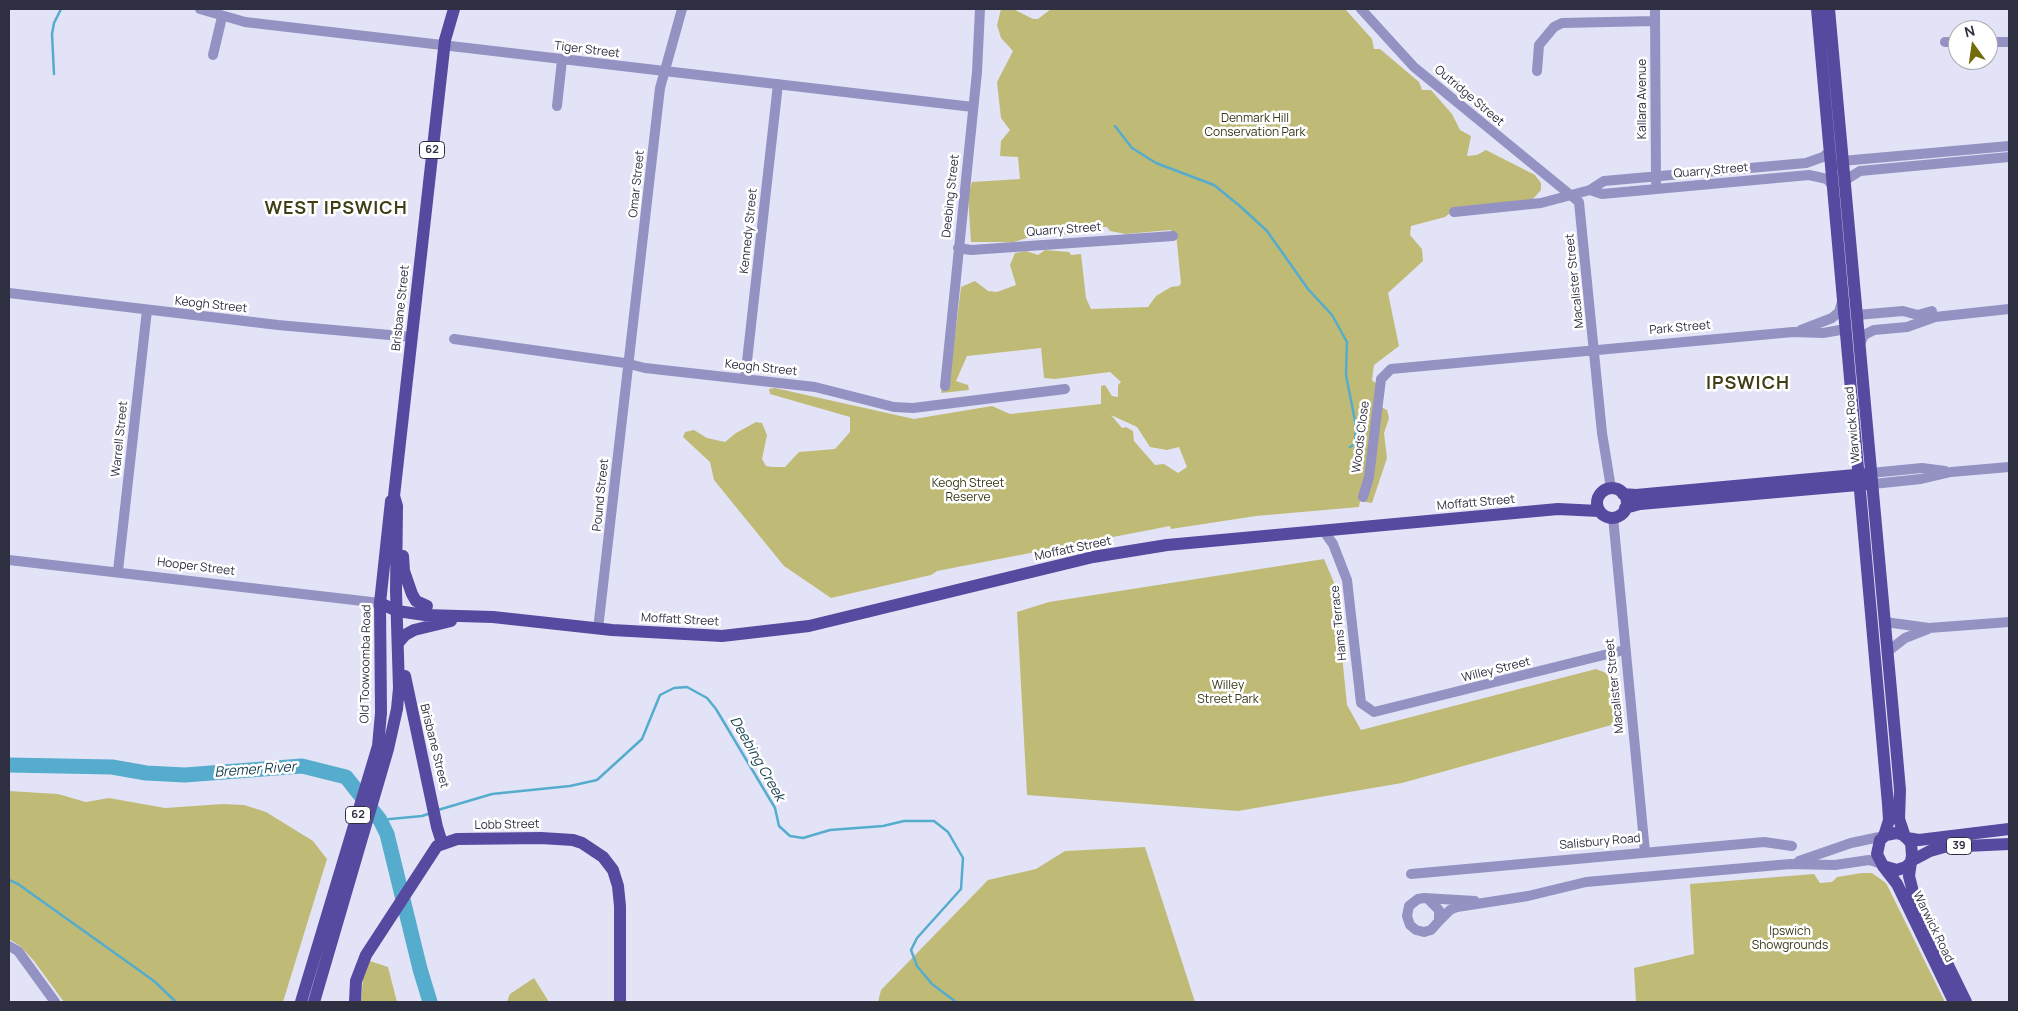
<!DOCTYPE html>
<html>
<head>
<meta charset="utf-8">
<style>
  body { margin:0 }
  #map { position:relative; width:2018px; height:1011px; overflow:hidden; background:#e3e3f7; font-family:Manrope,sans-serif }
  canvas { display:block }
  .frame { position:absolute; inset:0; border:10px solid #2f2f42; pointer-events:none }
  .north { position:absolute; left:1948px; top:20px; width:50px; height:50px; box-sizing:border-box; background:#fff; border:1px solid #acacb3; border-radius:50%; rotate:346deg; font-size:14px; font-weight:700; line-height:20px; text-align:center; color:#2f2f42 }
  .north::after { content:''; display:block; margin:auto; width:18px; height:22px; background:#726c09; clip-path:polygon(50% 0,100% 100%,50% 72%,0 100%) }
</style>
</head>
<body>
<div id="map">
<canvas width="2018" height="1011"></canvas>
<div class="frame"></div>
<div class="north">N</div>
</div>
<script>
const ctx = document.querySelector('canvas').getContext('2d');
ctx.lineJoin = 'round';
function paint(path, color) {
  ctx.fillStyle = color;
  ctx.fill(path, 'evenodd');
}
function toPath(rows) {
  const path = new Path2D();
  for (const r of rows) {
    if (r.length === 3) {
      path.moveTo(r[0] + r[2], r[1]);
      path.arc(r[0], r[1], r[2], 0, 2 * Math.PI);
      continue;
    }
    path.moveTo(r[0], r[1]);
    for (let i = 2; i < r.length; i += 2) path.lineTo(r[i], r[i + 1]);
  }
  return path;
}
function stroke(path, color, width, dash) {
  ctx.strokeStyle = color;
  ctx.lineWidth = width;
  ctx.lineCap = dash ? 'butt' : 'round';
  ctx.setLineDash(dash || []);
  ctx.stroke(path);
}
function write(font, color, halo, rows, align = 'center') {
  ctx.font = font + ' Manrope,sans-serif';
  ctx.lineWidth = 5;
  ctx.setLineDash([]);
  ctx.textBaseline = 'middle';
  ctx.strokeStyle = halo;
  ctx.fillStyle = color;
  for (const [text, x, y, turn = 0] of rows) {
    ctx.save();
    ctx.translate(x, y);
    ctx.rotate((+turn || 0) * Math.PI / 180);
    ctx.textAlign = isNaN(turn) ? turn : align;
    if (halo) ctx.strokeText(text, 0, 0);
    ctx.fillText(text, 0, 0);
    ctx.restore();
  }
}
paint(toPath([
  [1001,9,1013,9,1033,19,1038,19,1051,9,1345,9,1372,39,1374,49,1380,49,1419,82,1422,90,1431,90,1452,114,1460,130,1471,136,1467,156,1477,155,1486,150,1535,175,1541,183,1541,190,1531,201,1454,210,1445,217,1411,226,1410,235,1422,249,1423,261,1388,293,1399,346,1374,365,1372,380,1378,385,1381,407,1387,410,1389,418,1384,433,1387,458,1372,503,1360,501,1359,507,1256,516,1171,529,1170,526,937,571,931,575,831,598,784,566,714,480,710,462,683,437,685,432,694,430,707,438,725,442,736,433,756,422,762,423,767,435,762,459,766,466,772,467,785,467,799,452,835,449,850,432,850,417,770,394,769,389,775,388,914,419,992,406,1010,414,1101,404,1101,386,1105,385,1112,396,1118,397,1118,385,1121,382,1110,372,1055,379,1044,378,1041,348,967,356,956,381,968,385,969,390,941,393,942,388,949,385,961,287,975,281,988,291,997,292,1016,285,1010,265,1015,253,1026,251,1038,255,1045,250,1069,252,1071,255,1081,254,1086,298,1091,309,1148,307,1156,296,1171,287,1179,286,1181,283,1176,233,1170,230,1126,234,1110,231,1107,227,1088,227,1067,234,1033,236,1014,242,971,242,968,195,972,182,1020,179,1018,157,1000,156,1001,141,1010,130,1001,118,997,82,1013,51,1001,38,997,25],
  [1111,415,1137,427,1150,447,1167,450,1179,447,1187,467,1178,473,1164,464,1155,465,1134,441,1133,431,1126,427,1122,428],
  [1324,559,1335,585,1347,705,1361,730,1596,669,1606,673,1609,678,1615,724,1402,783,1238,811,1027,795,1017,612,1049,602],
  [9,791,58,794,86,802,109,798,165,808,223,804,244,805,266,812,313,841,327,859,283,1002,64,1002,34,961,20,946,9,939],
  [1145,847,1195,1002,878,1002,881,990,988,880,1036,869,1065,851],
  [1862,873,1872,873,1886,883,1945,1002,1636,1002,1634,968,1694,954,1690,884,1814,874,1820,883,1832,882,1837,877],
  [370,961,388,967,397,1002,361,1002,363,977],
  [534,978,549,1002,507,1002,510,994]
]), '#bfbb77');
stroke(toPath([
  [54,74,52,34,54,23,61,9],
  [1115,126,1132,148,1156,163,1214,185,1241,207,1267,231,1308,289,1332,315,1347,342,1346,375,1356,426,1355,444,1350,447],
  [438,810,492,794,570,786,597,780,642,739,660,695,674,688,687,687,707,698,716,709,775,808,779,826,790,836,803,838,830,830,883,826,904,821,934,821,948,832,963,858,961,889,917,938,911,950,917,966,932,984,956,1002],
  [380,820,422,816,431,813],
  [9,880,18,884,154,981,176,1002]
]), '#55accd', 2.5);
stroke(toPath([
  [9,765,112,767,146,773,185,775,302,766,346,777,380,820,387,834,420,969,430,1002]
]), '#55accd', 15);
stroke(toPath([
  [200,9,245,22,973,107],
  [1361,9,1414,67,1579,202,1602,433,1611,488],
  [1655,9,1656,182],
  [1945,42,1958,42],
  [1988,42,2009,42],
  [213,55,222,17],
  [1537,71,1539,45,1554,27,1562,23,1655,21],
  [557,106,562,60],
  [1838,165,1842,161,2009,146],
  [1844,181,1860,171,2009,157],
  [1590,190,1602,194,1809,175,1827,179,1832,185],
  [1454,212,1541,203,1590,190,1604,181,1806,163,1823,157,1829,152],
  [958,248,971,250,1173,236],
  [9,293,278,325,412,337],
  [1857,315,1903,311,1918,315,1932,311],
  [1801,330,1832,318,1839,312,1842,302],
  [454,339,625,363,645,368,815,387,894,407,913,408,1065,389],
  [1860,344,1864,335,1874,330,1907,327,1935,317,2009,309],
  [745,379,778,84],
  [945,386,977,72,980,9],
  [1871,473,1922,468,1945,471],
  [1873,484,1921,479,1951,472,2009,467],
  [1363,497,1369,477,1381,379,1391,369,1793,332,1823,333,1846,329],
  [1613,517,1645,852],
  [1323,530,1333,544,1347,580,1361,703,1374,712,1624,650],
  [9,560,380,603],
  [118,571,147,310],
  [1885,622,1929,628,2009,622],
  [598,629,660,88,682,9],
  [1887,652,1905,638,1928,629],
  [1799,861,1851,843,1884,836],
  [1411,874,1764,842,1792,846],
  [1429,900,1439,910,1439,921,1431,930,1424,932,1416,930,1410,925,1407,916,1409,906,1418,899,1424,898,1475,901],
  [1439,921,1450,910,1457,907,1528,896,1586,882,1790,864,1835,865,1869,860,1882,864],
  [9,946,18,951,55,1002]
]), '#9492c2', 10);
stroke(toPath([
  [1817,9,1888,804,1889,820,1884,836],
  [1829,9,1896,745,1900,790,1899,819,1905,837],
  [1612,503,15],
  [1623,494,1636,495,1866,474],
  [1625,508,1640,504,1869,484],
  [403,556,404,571,412,594,416,601,427,606],
  [380,603,397,611,425,615,493,617,612,630,722,636,809,626,1093,557,1167,545,1558,509,1599,511],
  [398,643,405,635,414,630,451,621],
  [405,676,437,827,442,843],
  [1907,838,1919,840,2009,829],
  [1911,861,1930,851,1944,847,2009,844],
  [1911,862,1906,867,1897,870,1883,866,1877,854,1880,840,1886,835,1896,833,1904,835,1911,843,1912,855,1909,876,1914,896,1966,1002],
  [1883,866,1897,884,1954,1002],
  [301,1002,378,746,381,713,380,603,391,501],
  [314,1002,388,749,397,709,399,688,396,591,397,506,394,496,445,40,454,9],
  [355,1002,356,981,366,955,437,846,457,839,541,838,573,840,582,843,603,857,613,870,618,886,620,906,620,1002]
]), '#554a9f', 12);
for (const [x, y, w] of [
  [432,150,25],
  [358,815,25],
  [1959,846,25]
]) {
  const box = new Path2D();
  box.roundRect(x - w / 2, y - 8.5, w, 17, 4);
  ctx.fillStyle = '#fff';
  ctx.fill(box);
  stroke(box, '#2f2f42', 1);
}
write('bold 11px', '#2f2f42', null, [
  ["62",432,150],
  ["62",358,815],
  ["39",1959,846]
]);
write('12px', '#2f2f42', '#fff', [
  ["Tiger Street",587,50,7],
  ["Outridge Street",1469,96,40],
  ["Kallara Avenue",1643,99,-90],
  ["Quarry Street",1711,171,-5],
  ["Omar Street",637,184,-84],
  ["Deebing Street",951,196,-84],
  ["Quarry Street",1064,230,-4],
  ["Kennedy Street",749,231,-84],
  ["Macalister Street",1575,281,-96],
  ["Keogh Street",211,305,6],
  ["Brisbane Street",401,308,-84],
  ["Park Street",1680,328,-5],
  ["Keogh Street",761,368,6],
  ["Warwick Road",1853,425,-95],
  ["Woods Close",1361,437,-83],
  ["Warrell Street",120,439,-84],
  ["Pound Street",601,495,-84],
  ["Moffatt Street",1476,503,-5],
  ["Moffatt Street",1073,549,-12],
  ["Hooper Street",196,567,7],
  ["Moffatt Street",680,620,3],
  ["Hams Terrace",1339,623,-96],
  ["Old Toowoomba Road",366,664,-89],
  ["Willey Street",1496,670,-14],
  ["Macalister Street",1615,686,-96],
  ["Brisbane Street",434,746,76],
  ["Lobb Street",507,825,-1],
  ["Salisbury Road",1600,842,-5],
  ["Warwick Road",1933,927,64]
]);
write('12px', '#393716', '#fff', [
  ["Denmark Hill",1255,119],
  ["Conservation Park",1255,133],
  ["Keogh Street",968,484],
  ["Reserve",968,498],
  ["Willey",1228,686],
  ["Street Park",1228,700],
  ["Ipswich",1790,932],
  ["Showgrounds",1790,946]
]);
write('italic 14px', '#1a4150', '#fff', [
  ["Deebing Creek",757,759,60],
  ["Bremer River",255,770,-4]
]);
ctx.letterSpacing = '1px';
write('bold 18px', '#413e15', '#fff', [
  ["WEST IPSWICH",336,209],
  ["IPSWICH",1748,384]
]);
ctx.letterSpacing = '0px';
</script>
</body>
</html>
